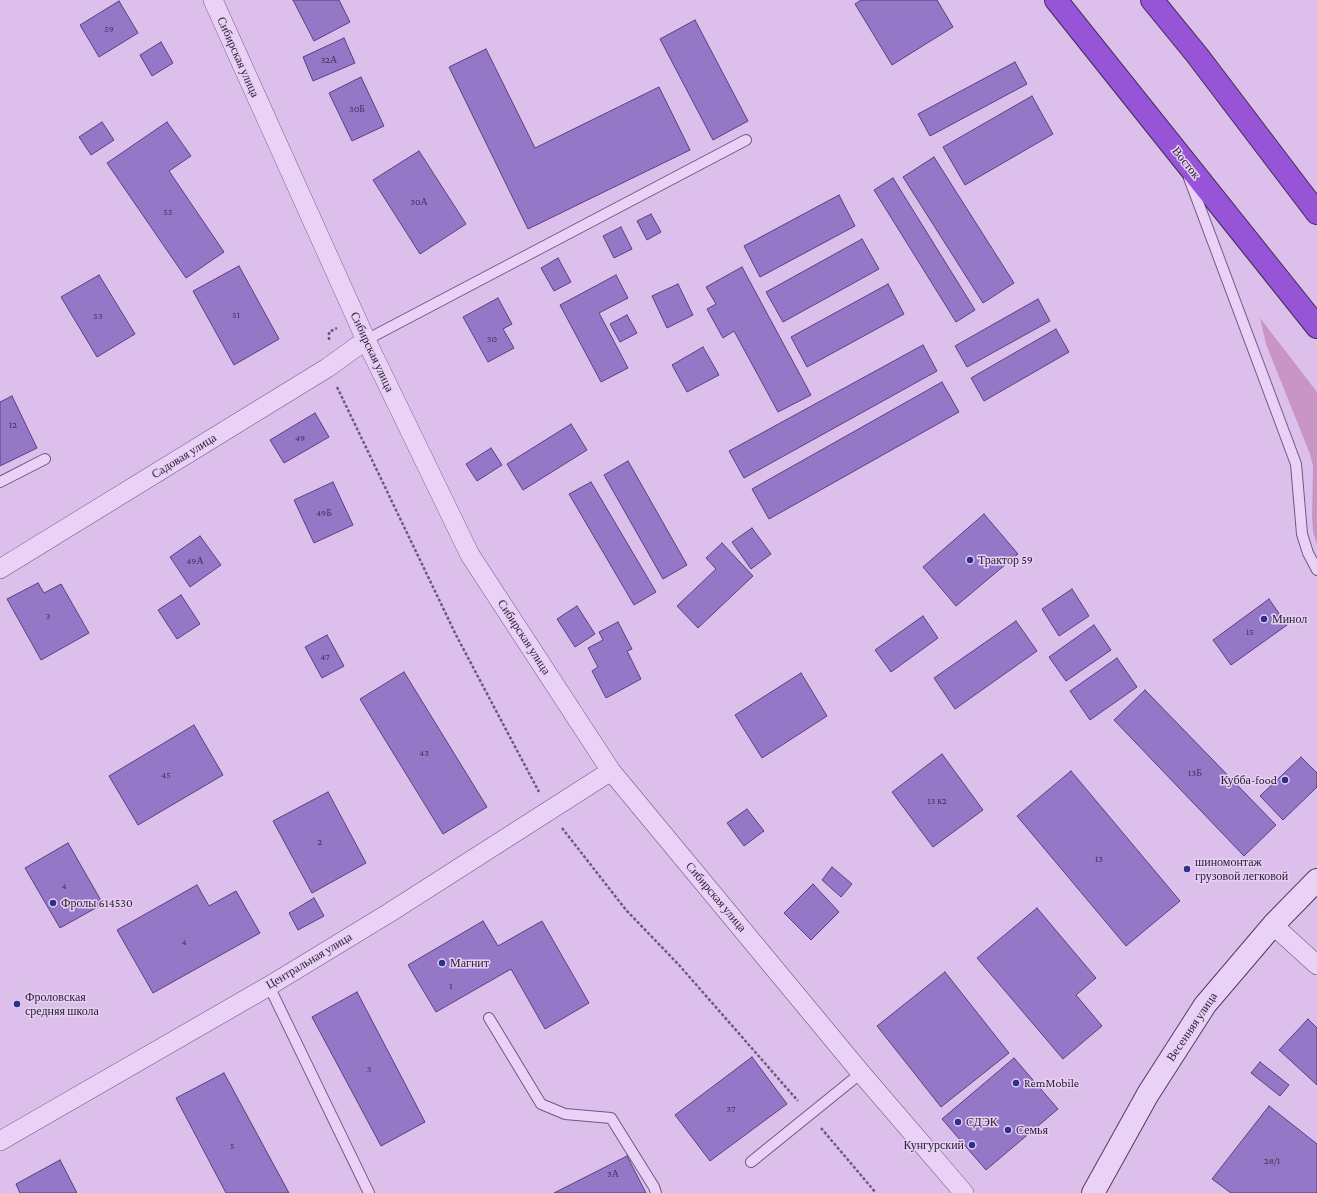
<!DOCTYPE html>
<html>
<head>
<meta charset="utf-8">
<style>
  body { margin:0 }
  canvas { display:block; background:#dcc0eb }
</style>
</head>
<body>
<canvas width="1317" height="1193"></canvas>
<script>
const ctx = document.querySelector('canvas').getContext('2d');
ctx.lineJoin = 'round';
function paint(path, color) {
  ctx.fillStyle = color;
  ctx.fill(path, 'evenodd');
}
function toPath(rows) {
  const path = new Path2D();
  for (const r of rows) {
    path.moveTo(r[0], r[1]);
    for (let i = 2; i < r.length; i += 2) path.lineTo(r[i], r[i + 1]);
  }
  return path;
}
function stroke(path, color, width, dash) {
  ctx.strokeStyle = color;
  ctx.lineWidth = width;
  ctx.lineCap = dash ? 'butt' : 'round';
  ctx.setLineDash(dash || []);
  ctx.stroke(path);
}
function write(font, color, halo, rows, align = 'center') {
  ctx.font = font + ' "Crimson Pro",serif';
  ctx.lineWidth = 3;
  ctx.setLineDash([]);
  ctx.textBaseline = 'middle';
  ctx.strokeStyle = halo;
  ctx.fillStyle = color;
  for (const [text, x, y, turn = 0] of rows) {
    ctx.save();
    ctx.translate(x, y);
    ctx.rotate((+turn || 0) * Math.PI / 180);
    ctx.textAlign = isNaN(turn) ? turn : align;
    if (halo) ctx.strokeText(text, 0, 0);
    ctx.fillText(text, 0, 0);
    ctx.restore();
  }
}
paint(toPath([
  [1260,318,1317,392,1317,544,1313,532,1312,516,1313,466,1310,454,1266,344]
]), '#c895c4');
const building = toPath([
  [293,0,339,0,350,22,314,41,293,0],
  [861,0,937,0,953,27,892,65,855,4,861,0],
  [119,1,138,33,99,57,80,25,119,1],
  [695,20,748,121,713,140,660,39,695,20],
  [344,38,355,63,313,81,303,57,344,38],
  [161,42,173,63,152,76,140,55,161,42],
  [486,49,535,148,659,87,690,150,528,229,449,67,486,49],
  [1015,62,1027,84,930,136,918,114,1015,62],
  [361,77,384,126,352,141,329,93,361,77],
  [1032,96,1053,134,965,185,943,147,1032,96],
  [102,122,114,140,91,155,79,137,102,122],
  [167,122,191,156,169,171,224,252,186,278,107,163,167,122],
  [419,151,466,224,420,254,373,180,419,151],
  [934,157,1014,283,983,303,903,177,934,157],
  [893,178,975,310,956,322,874,190,893,178],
  [839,195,855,226,760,277,744,246,839,195],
  [651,214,661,232,647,240,637,221,651,214],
  [621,227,632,249,614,258,603,236,621,227],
  [862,239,879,269,783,322,766,292,862,239],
  [558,258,571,282,554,291,541,268,558,258],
  [239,266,279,339,234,365,193,291,239,266],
  [742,267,811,395,778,412,734,331,723,338,707,309,716,304,706,287,742,267],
  [99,275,135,334,97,357,61,297,99,275],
  [616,275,628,298,599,313,628,368,601,382,560,305,616,275],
  [678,284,693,315,667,328,652,296,678,284],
  [888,284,904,314,807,367,791,337,888,284],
  [498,298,512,324,503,329,514,348,488,362,463,317,498,298],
  [1038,299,1050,321,967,367,955,346,1038,299],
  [627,315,637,333,620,342,610,324,627,315],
  [1056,329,1069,352,984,401,971,378,1056,329],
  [923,345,937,371,744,478,729,451,923,345],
  [703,347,719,375,687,392,672,365,703,347],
  [942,382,959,412,769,519,752,489,942,382],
  [12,396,37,448,0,466,0,402,12,396],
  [315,413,329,437,284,463,270,440,315,413],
  [571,424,587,450,523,490,507,464,571,424],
  [491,448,502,465,477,481,466,464,491,448],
  [628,461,687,565,663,579,604,475,628,461],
  [333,482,353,525,314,543,294,500,333,482],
  [591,482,656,592,634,605,569,494,591,482],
  [984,514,1018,554,956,606,923,567,984,514],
  [752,528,771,554,751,569,732,542,752,528],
  [200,536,221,565,190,587,170,557,200,536],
  [722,543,753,576,698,628,677,606,716,569,706,558,722,543],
  [38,583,44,593,61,584,89,633,41,660,7,599,38,583],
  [1072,589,1089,616,1059,636,1042,609,1072,589],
  [181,595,200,624,177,639,158,610,181,595],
  [1269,599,1287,625,1231,665,1213,640,1269,599],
  [577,606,595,634,575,647,557,619,577,606],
  [923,616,938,638,891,672,875,650,923,616],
  [1016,621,1037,651,955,709,934,678,1016,621],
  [618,622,632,649,627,651,641,679,606,698,592,671,598,667,588,648,603,640,599,632,618,622],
  [1094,625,1111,650,1066,681,1049,657,1094,625],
  [327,635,344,666,322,678,305,647,327,635],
  [1117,658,1137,687,1090,720,1070,691,1117,658],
  [404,672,487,807,443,834,360,699,404,672],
  [801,673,827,716,762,758,735,715,801,673],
  [1145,690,1276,825,1244,856,1114,720,1145,690],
  [194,725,223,775,138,825,109,776,194,725],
  [942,754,983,810,933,847,892,792,942,754],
  [1301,757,1317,773,1317,787,1283,820,1260,796,1301,757],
  [1071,771,1180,901,1126,946,1017,816,1071,771],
  [328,792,366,863,312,893,273,821,328,792],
  [747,809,764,831,744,846,727,823,747,809],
  [68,843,103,904,60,928,25,868,68,843],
  [832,867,852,884,841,897,822,880,832,867],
  [813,884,839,912,811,940,784,913,813,884],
  [197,885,209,906,236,891,260,933,153,993,117,930,197,885],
  [314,898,324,916,298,930,289,913,314,898],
  [1037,908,1096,978,1076,995,1102,1026,1063,1059,977,958,1037,908],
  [483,921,498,946,542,921,589,1003,545,1029,511,969,436,1012,408,965,483,921],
  [945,972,1009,1053,941,1107,877,1026,945,972],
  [357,992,425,1122,381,1146,312,1017,357,992],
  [1308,1019,1317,1028,1317,1085,1279,1050,1308,1019],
  [752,1057,787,1104,710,1161,675,1115,752,1057],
  [1014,1058,1058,1109,986,1170,942,1119,1014,1058],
  [1260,1062,1289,1085,1280,1096,1251,1073,1260,1062],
  [224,1073,289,1193,226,1193,176,1098,224,1073],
  [1269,1106,1317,1144,1317,1193,1231,1193,1212,1179,1269,1106],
  [627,1156,646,1193,554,1193,627,1156],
  [60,1160,77,1193,20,1193,16,1184,60,1160]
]);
paint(building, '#9577c7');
stroke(building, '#574080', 1);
const lane = toPath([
  [1189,178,1296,464,1302,534,1308,553,1317,570],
  [366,340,746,140],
  [0,482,45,459],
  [269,986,369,1193],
  [489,1018,541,1104,565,1114,611,1118,654,1187,656,1193],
  [751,1162,861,1073]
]);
const street = toPath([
  [213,0,366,340,470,555,611,771,861,1073,964,1193],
  [0,569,327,368,366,340],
  [1273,925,1317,965],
  [0,1141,269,986,389,913,611,771]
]);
const secondary = toPath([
  [1093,1193,1148,1094,1205,1005,1273,925,1317,880]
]);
const highway = toPath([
  [1056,0,1317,327],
  [1152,0,1197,55,1317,213]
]);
stroke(lane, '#6d5983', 12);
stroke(street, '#6d5983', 20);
stroke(secondary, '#4f3c64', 24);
stroke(highway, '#3c2d50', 24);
stroke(toPath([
  [329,340,329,332,337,328],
  [337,387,456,635,539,792],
  [562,828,626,910,679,965,798,1101],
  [821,1128,876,1193]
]), '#6d5983', 2.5, [3, 2]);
stroke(lane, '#ead2f6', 10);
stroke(street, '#ead2f6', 19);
stroke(secondary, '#ead2f6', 22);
stroke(highway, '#9854d7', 22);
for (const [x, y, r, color] of [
  [970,560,4,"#2c318e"],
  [1264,619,4,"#2c318e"],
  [1285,780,4,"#2c318e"],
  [1187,869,4,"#2c318e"],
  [53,903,4,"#2c318e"],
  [442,963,4,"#2c318e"],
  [17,1004,4,"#2c318e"],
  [1016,1083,4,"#2c318e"],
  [958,1122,4,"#2c318e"],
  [1008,1130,4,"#2c318e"],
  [972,1145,4,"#2c318e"]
]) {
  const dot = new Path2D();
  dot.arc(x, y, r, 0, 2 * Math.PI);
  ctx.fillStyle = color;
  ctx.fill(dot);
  stroke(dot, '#e7cff3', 1.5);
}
write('10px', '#423458', null, [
  ["59",109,29],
  ["32А",329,60],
  ["30Б",357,109],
  ["30А",419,202],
  ["55",168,212],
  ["51",236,315],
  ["53",98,316],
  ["30",492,339],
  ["12",13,425],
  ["49",300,438],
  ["49Б",324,513],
  ["49А",195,561],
  ["3",48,616],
  ["15",1250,632],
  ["47",325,657],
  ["43",424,753],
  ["13Б",1195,773],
  ["45",166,775],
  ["13 к2",937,801],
  ["2",320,842],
  ["13",1099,859],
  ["4",64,886],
  ["4",184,942],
  ["1",451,986],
  ["3",369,1069],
  ["37",731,1109],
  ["5",232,1146],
  ["28/1",1272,1161],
  ["3А",613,1174]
]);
write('12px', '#261d33', '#e7cff3', [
  ["Сибирская улица",238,57,66],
  ["Восток",1186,163,51],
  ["Сибирская улица",372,352,65],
  ["Садовая улица",184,456,-32],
  ["Сибирская улица",524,637,57],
  ["Сибирская улица",716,897,50],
  ["Центральная улица",309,961,-31],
  ["Весенняя улица",1192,1027,-56]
]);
write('12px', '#261d33', '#e7cff3', [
  ["Трактор 59",978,560],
  ["Минол",1272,619],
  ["Кубба-food",1277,780,"right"],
  ["шиномонтаж",1195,862],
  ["грузовой легковой",1195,876],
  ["Фролы 614530",61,903],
  ["Магнит",450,963],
  ["Фроловская",25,997],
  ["средняя школа",25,1011],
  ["RemMobile",1024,1083],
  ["СДЭК",966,1122],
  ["Семья",1016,1130],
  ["Кунгурский",964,1145,"right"]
], 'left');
</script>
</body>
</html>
